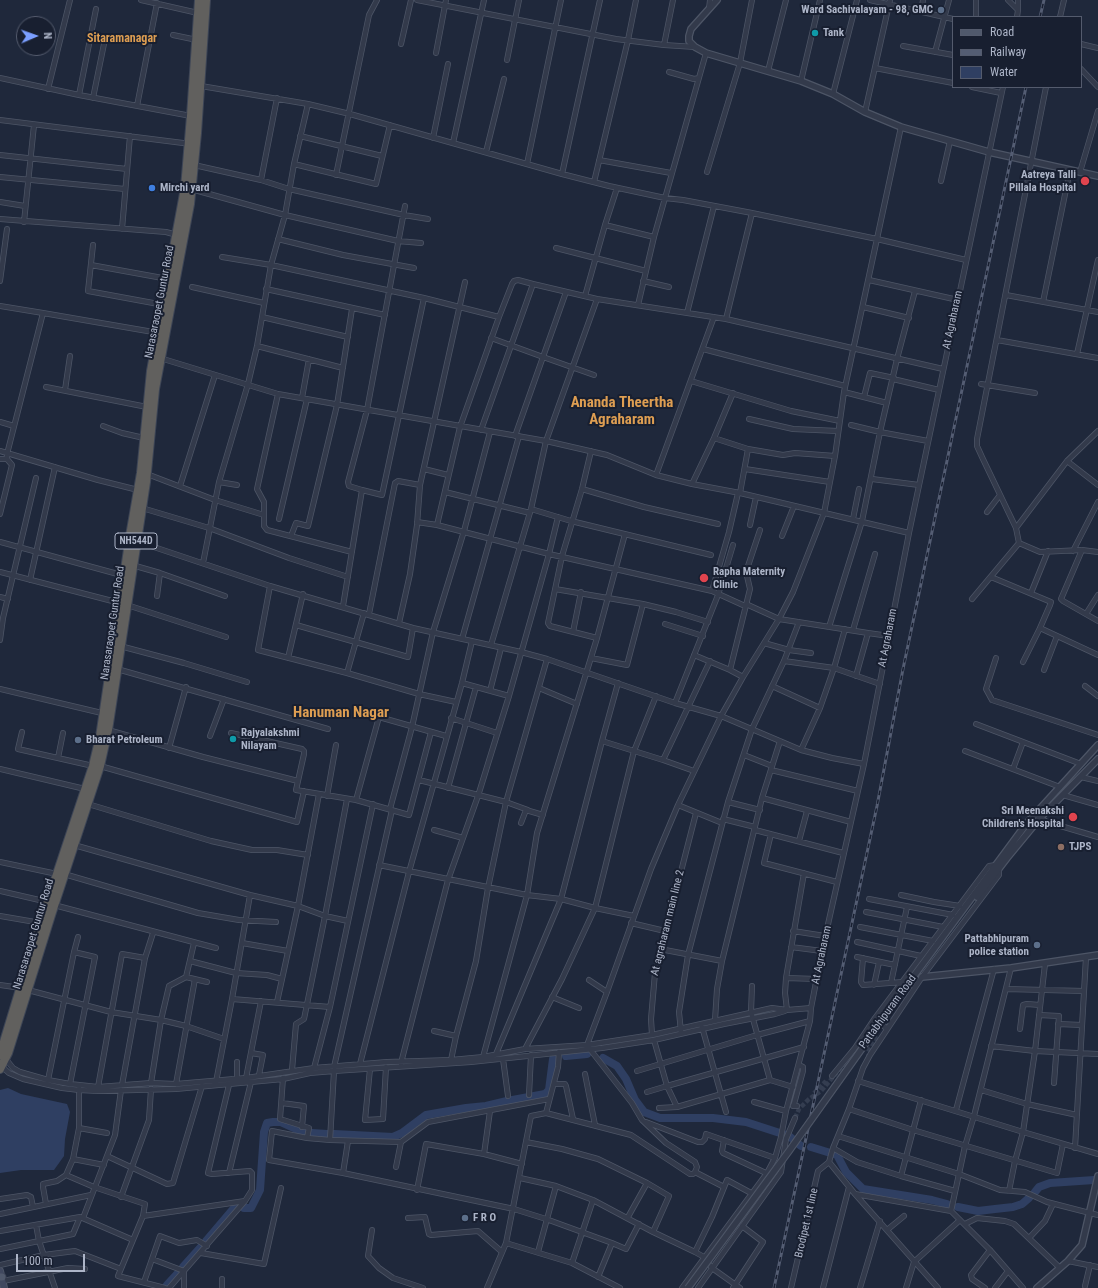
<!DOCTYPE html>
<html>
<head>
<meta charset="utf-8">
<style>
  body { margin:0 }
  #map { position:relative; width:1098px; height:1288px; overflow:hidden; background:#1f283b; font-family:"Roboto Condensed",sans-serif }
  canvas { display:block }
  .legend { position:absolute; left:952px; top:16px; width:130px; height:72px; box-sizing:border-box; background:#181f30; border:1px solid #545b6d; margin:0; padding:5px 7px; list-style:none; font-size:12px; color:#adb5c8 }
  .legend li { display:flex; align-items:center; gap:8px; height:20px }
  .legend b { width:20px; border:1px solid #545b6d }
  .north { position:absolute; left:16px; top:16px; width:40px; height:40px; box-sizing:border-box; background:#181f30; border:1px solid #545b6d; border-radius:50%; rotate:88deg; font-size:11px; font-weight:700; line-height:16px; text-align:center; color:#adb5c8 }
  .north::after { content:''; display:block; margin:auto; width:14px; height:18px; background:#7b9fff; clip-path:polygon(50% 0,100% 100%,50% 72%,0 100%) }
  .scale { position:absolute; left:16px; top:1254px; width:69px; height:18px; box-sizing:border-box; border:2px solid #adb5c8; border-top:0; padding-left:5px; font-size:12px; line-height:14px; white-space:nowrap; color:#adb5c8; -webkit-text-stroke:3px #181f30; paint-order:stroke }
</style>
</head>
<body>
<div id="map">
<canvas width="1098" height="1288"></canvas>
<ul class="legend">
<li><b style="height:5px;background:#50596c"></b>Road</li>
<li><b style="height:5px;background:#545d73"></b>Railway</li>
<li><b style="height:11px;background:#2f3f62"></b>Water</li>
</ul>
<div class="north">N</div>
<div class="scale">100 m</div>
</div>
<script>
const ctx = document.querySelector('canvas').getContext('2d');
ctx.lineJoin = 'round';
function paint(path, color) {
  ctx.fillStyle = color;
  ctx.fill(path, 'evenodd');
}
function toPath(rows) {
  const path = new Path2D();
  for (const r of rows) {
    path.moveTo(r[0], r[1]);
    for (let i = 2; i < r.length; i += 2) path.lineTo(r[i], r[i + 1]);
  }
  return path;
}
function stroke(path, color, width, dash) {
  ctx.strokeStyle = color;
  ctx.lineWidth = width;
  ctx.lineCap = dash ? 'butt' : 'round';
  ctx.setLineDash(dash || []);
  ctx.stroke(path);
}
function write(font, color, halo, rows, align = 'center') {
  ctx.font = font + ' "Roboto Condensed",sans-serif';
  ctx.lineWidth = 4;
  ctx.setLineDash([]);
  ctx.textBaseline = 'middle';
  ctx.strokeStyle = halo;
  ctx.fillStyle = color;
  for (const [text, x, y, turn = 0] of rows) {
    ctx.save();
    ctx.translate(x, y);
    ctx.rotate((+turn || 0) * Math.PI / 180);
    ctx.textAlign = isNaN(turn) ? turn : align;
    if (halo) ctx.strokeText(text, 0, 0);
    ctx.fillText(text, 0, 0);
    ctx.restore();
  }
}
paint(toPath([
  [8,1088,21,1094,67,1104,70,1112,65,1139,64,1156,54,1170,21,1170,0,1173,0,1090]
]), '#2f3f62');
stroke(toPath([
  [566,1056,587,1054],
  [603,1058,617,1066,626,1079,635,1100,644,1112,660,1118,713,1118,746,1122,789,1136,801,1146],
  [312,1133,327,1134],
  [334,1134,393,1137,402,1133,426,1115,466,1108,486,1106,507,1101,545,1094,549,1090,553,1059],
  [811,1147,837,1155,846,1172,863,1189,932,1200,947,1204],
  [1035,1192,1039,1187,1050,1183,1094,1180],
  [958,1207,978,1211,995,1209,1013,1207,1022,1204,1029,1198],
  [244,1208,251,1208,260,1190,264,1132,267,1123,273,1122,281,1122,305,1133],
  [206,1241,234,1208,237,1207],
  [183,1267,201,1247],
  [167,1285,179,1272]
]), '#2f3f62', 8);
stroke(toPath([
  [861,1042,871,1033,874,1034,876,1039,868,1052,869,1057],
  [814,1093,826,1081],
  [795,1118,799,1109,809,1099,821,1091,847,1061]
]), '#343d50', 4.5, [4.5, 2]);
const minor = toPath([
  [141,0,198,13],
  [417,0,616,39,664,45,695,47],
  [870,0,953,19],
  [976,0,976,17],
  [1008,0,1018,10,1017,17],
  [1018,0,1018,10],
  [709,9,710,0],
  [921,12,923,0],
  [1060,17,1064,0],
  [173,35,197,40],
  [401,44,411,0],
  [1081,44,1098,48],
  [664,45,673,0],
  [903,46,953,55],
  [935,52,949,0],
  [436,53,446,0],
  [507,60,519,0],
  [875,68,953,83],
  [1081,69,1098,87],
  [768,71,786,0],
  [669,72,694,79,699,78],
  [0,78,79,95,191,116],
  [801,81,820,0],
  [201,86,308,104,350,114,562,174,609,186,665,198,683,200,752,213,877,239,966,260],
  [972,87,1001,93],
  [48,89,70,0],
  [833,94,857,0],
  [79,95,96,9],
  [93,98,105,39],
  [137,106,157,3],
  [865,112,890,0],
  [0,120,191,144],
  [300,136,382,156],
  [433,138,448,64],
  [453,143,484,0],
  [486,152,504,79],
  [0,155,127,169],
  [599,160,671,173],
  [294,164,376,184,390,125],
  [527,164,561,0],
  [194,165,261,180,289,189,404,215,428,219],
  [707,172,740,63,752,0],
  [1080,172,1098,111],
  [562,174,600,0],
  [336,175,369,15,377,0],
  [0,177,125,189],
  [261,180,277,98],
  [941,181,950,141],
  [594,182,628,40,636,0],
  [191,189,285,215,398,241,421,243],
  [0,202,25,206],
  [0,219,166,232,177,235],
  [24,222,34,125],
  [605,225,654,237],
  [122,229,130,136],
  [278,239,343,255,414,268],
  [93,245,88,291,164,305],
  [556,248,646,271],
  [222,257,271,265,424,298,499,317,460,427,437,525,549,554,712,591,745,606],
  [91,265,168,279],
  [869,280,958,300],
  [0,281,7,229],
  [643,281,669,287],
  [192,287,264,303],
  [266,289,385,315],
  [1006,295,1098,312],
  [585,296,605,225,617,188],
  [1043,302,1070,170],
  [638,305,654,237,706,53],
  [0,306,43,313,7,454,7,459,12,465,0,514],
  [863,307,909,318],
  [43,313,159,333],
  [687,313,714,206],
  [262,317,348,337],
  [499,317,512,284,514,281,518,280,533,284],
  [726,319,752,213],
  [491,338,543,357,594,375],
  [997,340,1098,358],
  [257,346,343,368],
  [703,349,845,386],
  [1077,354,1098,260],
  [160,358,278,394,546,441,607,455,656,475,692,484,740,493,909,533],
  [893,379,939,390],
  [691,381,791,411,840,421],
  [981,384,1035,393],
  [46,387,147,407],
  [65,390,70,356],
  [844,392,887,403],
  [864,397,870,373,894,378],
  [302,398,309,359],
  [749,419,793,429,838,431],
  [0,422,14,426],
  [851,425,880,432,928,441],
  [103,426,122,433,144,438],
  [481,430,533,284,597,299,726,319,943,369],
  [515,436,566,292],
  [714,438,748,449,783,455,795,453,835,456],
  [0,451,98,480,138,490],
  [591,451,582,489,562,556,548,623,550,626,597,638],
  [0,459,7,459],
  [1067,461,1098,485],
  [424,469,448,475],
  [745,469,830,482],
  [147,474,215,500,264,515,264,526,267,530,352,552],
  [656,475,714,317],
  [872,479,919,485],
  [219,482,237,485],
  [692,484,714,438,733,393],
  [180,486,215,375],
  [582,489,644,507,718,524],
  [362,490,349,486,348,482,367,410,405,206],
  [445,492,530,513],
  [740,493,748,449],
  [142,508,209,528,289,558,348,577],
  [531,509,571,521,711,555],
  [987,512,1000,495],
  [264,515,264,502,257,489,278,394],
  [279,519,307,399],
  [853,519,859,489],
  [417,522,437,525],
  [750,525,756,497],
  [1016,528,1067,461,1098,431],
  [291,536,296,523,308,526,337,405,352,309],
  [782,536,794,506],
  [136,541,270,586,413,628,521,652,547,659,675,703,721,716,801,750,832,758,864,764],
  [0,542,125,576],
  [1019,543,1040,552,1082,550,1098,552],
  [1082,550,1061,599,1063,601,1098,621],
  [1073,551,1098,502],
  [203,563,219,482,248,384,257,346,271,265,285,215,294,164,308,104],
  [132,565,160,573,225,596],
  [0,572,120,603],
  [991,577,1051,602,1050,605,1040,628,1098,655],
  [30,580,55,467],
  [270,586,258,650,347,673,419,694,456,702],
  [555,589,643,604,676,612,708,622],
  [712,591,729,532,738,493],
  [1031,593,1048,551],
  [157,596,160,573],
  [0,597,8,599],
  [972,599,1019,543,1016,528,982,457,977,446,977,439,1046,87],
  [746,604,779,619,868,633,856,676],
  [127,605,226,637],
  [343,606,362,490,382,495,424,298],
  [369,614,395,483,398,481,420,485],
  [1086,614,1098,595],
  [399,623,410,574,417,525,420,485,465,282],
  [665,624,703,636],
  [296,625,408,657,413,628],
  [829,627,862,521,880,432,897,359,915,291],
  [853,630,875,554],
  [573,632,581,592],
  [868,633,889,636],
  [462,639,519,436],
  [0,640,3,618,36,478],
  [764,643,789,650,811,653],
  [491,645,531,509,546,441,597,299],
  [120,646,184,663,247,682],
  [694,655,730,670,743,677],
  [288,658,303,594],
  [591,658,627,665,643,604],
  [996,658,986,689,992,700,1098,735],
  [784,661,834,668,880,684],
  [1023,662,1040,628],
  [117,669,328,729],
  [730,670,750,589,747,576,747,569,760,530],
  [1044,670,1057,636],
  [347,673,364,613],
  [462,683,509,696],
  [772,686,820,708],
  [1085,686,1098,696],
  [539,688,577,704],
  [0,689,106,714],
  [490,691,501,648],
  [675,703,718,595,733,545],
  [451,718,497,733],
  [976,724,1081,764],
  [108,730,203,757,298,781,296,790,356,800,409,815,431,732],
  [22,732,18,749,93,766],
  [231,733,302,749,304,751,304,754,298,781],
  [210,736,224,699],
  [602,741,663,760,694,771],
  [169,748,186,687],
  [801,750,820,708,834,668,845,629],
  [965,751,1060,787],
  [744,755,772,766],
  [58,758,63,733],
  [663,760,710,661],
  [100,766,297,822,304,791],
  [0,769,85,789],
  [1013,769,1023,742],
  [771,770,858,791],
  [1081,777,1098,781],
  [419,780,506,802,528,810],
  [448,788,476,687],
  [1063,795,1098,805],
  [327,796,336,745],
  [762,798,851,822],
  [356,800,379,717,446,736],
  [728,802,760,810],
  [88,804,211,841,252,850,277,850,308,855],
  [678,805,722,823],
  [390,809,412,727,433,632,464,531,490,432],
  [1038,816,1047,822,1098,837],
  [723,819,755,827],
  [521,823,526,810,543,815],
  [434,830,463,838],
  [755,830,843,853],
  [771,834,764,863,837,882],
  [799,841,807,811],
  [74,845,250,895,298,906,325,916,348,921],
  [0,862,57,874],
  [379,865,527,895,561,899,595,908,634,916],
  [64,874,198,913,239,920,276,922],
  [0,891,48,902],
  [901,895,934,902,960,906],
  [869,899,953,915],
  [54,905,216,948],
  [866,912,943,927],
  [0,916,41,923],
  [631,923,665,931],
  [860,927,933,941],
  [793,931,825,936],
  [857,942,921,956],
  [242,943,288,951],
  [791,947,822,951],
  [660,949,722,961],
  [857,957,895,965],
  [863,958,861,982,863,985,903,982],
  [190,961,236,973,267,975,282,979],
  [186,977,194,943],
  [786,978,817,979],
  [589,980,607,992],
  [891,983,907,907],
  [0,985,21,988],
  [874,985,879,962],
  [752,986,751,1012,770,1080,793,1087],
  [1006,989,1084,991],
  [28,990,111,1012,161,1020,186,1026,224,1039],
  [552,997,579,1008],
  [232,999,330,1007],
  [277,1002,298,906,319,794],
  [787,1010,785,993,786,978,804,873],
  [1039,1015,1059,1016,1054,1083],
  [875,1018,887,1029],
  [715,1020,717,989,722,961,762,798,780,741],
  [1058,1024,1082,1025],
  [702,1027,726,1112],
  [1020,1029,1023,1005,1027,1004,1040,1005],
  [434,1031,456,1036],
  [681,1032,679,1012,688,955,728,802,752,729,784,661,799,622],
  [652,1035,651,1019,655,973,696,813],
  [654,1040,667,1086,804,1047],
  [587,1045,607,992,651,869,678,805,721,716,743,677,779,619,793,592,824,513,835,456,844,392,889,183,901,127],
  [991,1046,1035,1051,1098,1054],
  [525,1049,562,979,595,908,634,751,656,696],
  [251,1053,263,1055,259,1075],
  [496,1054,561,899,602,741,618,683],
  [483,1057,527,895,537,833,597,638,625,534],
  [5,1058,13,1068,20,1072,48,1080,70,1084,98,1087,151,1083,176,1084,246,1078,314,1068,387,1062,451,1060,483,1057,525,1049,587,1045,652,1035,772,1008,787,1010,811,1008],
  [503,1059,508,1096],
  [451,1060,456,1036,476,961,488,888,506,802,547,659],
  [401,1063,448,880,478,796,509,696,549,554,558,517],
  [360,1064,409,872,462,683,472,641],
  [0,1065,9,1073,23,1079,62,1088,79,1090,98,1091,176,1089,283,1079,310,1073,334,1071,471,1062,602,1048,654,1040,724,1024,775,1014,785,1011],
  [334,1067,392,810],
  [314,1068,330,1007,373,804],
  [370,1069,365,1120,383,1119,386,1067],
  [292,1070,296,1024,304,1019,325,916,347,799],
  [637,1071,757,1035,810,1021],
  [585,1074,595,1125],
  [832,1076,855,1048,875,1018,989,866,996,865],
  [237,1078,237,1062],
  [246,1078,261,1001],
  [283,1078,280,1119,309,1128,307,1138],
  [48,1080,74,952],
  [858,1081,1023,1132,1098,1154],
  [216,1082,232,999,250,895],
  [151,1083,161,1020,169,986,186,977,207,982],
  [70,1084,95,957,74,952,78,937],
  [176,1084,195,979],
  [554,1084,565,1084,566,1086,573,1119],
  [122,1085,145,958,153,933],
  [98,1087,122,954,145,958],
  [79,1088,79,1128,73,1159,66,1175,94,1187,145,1204,143,1216,118,1276,165,1288],
  [981,1090,1027,1104,1077,1115],
  [647,1092,667,1086,677,1107],
  [529,1095,531,1055],
  [549,1099,428,1122,401,1142,330,1140,307,1138,272,1131,269,1160,343,1173,514,1209,546,1219,612,1243,626,1249,639,1224],
  [754,1102,786,1111],
  [282,1103,304,1106,302,1127],
  [797,1106,793,1106,794,1104,803,1071,803,1067,799,1065],
  [659,1108,677,1107,770,1080],
  [849,1109,913,1130,1057,1173,1063,1144],
  [956,1110,994,969],
  [546,1113,558,1067,559,1052],
  [646,1122,698,1142,702,1142,705,1139,706,1134,775,1158],
  [79,1128,107,1133],
  [838,1136,959,1174,1000,1190,1025,1192,1047,1202,1098,1215],
  [330,1140,334,1071],
  [724,1140,722,1151,723,1153,768,1174],
  [526,1142,562,1149,598,1159,647,1183,669,1196,653,1232],
  [833,1148,857,1162,901,1176,955,1191],
  [1075,1148,1086,957],
  [484,1154,490,1111],
  [107,1156,167,1184,173,1183,202,1086],
  [73,1159,104,1165],
  [396,1167,401,1142],
  [695,1172,724,1187],
  [229,1173,251,1082],
  [343,1173,348,1141],
  [901,1176,921,1100],
  [520,1178,556,1186,593,1200,653,1232,695,1252,704,1257,712,1268,740,1288],
  [417,1190,426,1144,484,1154,522,1164],
  [1009,1191,1015,1161,1023,1132,1035,1051,1045,964],
  [855,1194,951,1211,990,1250,1023,1288],
  [121,1197,149,1120,151,1089],
  [0,1199,27,1195,31,1197,33,1207],
  [46,1204,43,1187,43,1184,57,1181,66,1175],
  [951,1211,965,1146,974,1116,1011,968],
  [0,1214,91,1195],
  [143,1216,245,1201],
  [628,1217,647,1183],
  [83,1218,115,1135,121,1090],
  [408,1218,425,1217,429,1234,431,1235,478,1231,502,1252],
  [965,1224,977,1218,1005,1221,1014,1224,1060,1268],
  [36,1225,39,1241,55,1288],
  [372,1230,368,1256,379,1268,393,1278,423,1288],
  [887,1230,904,1216],
  [0,1231,80,1217,133,1240],
  [1029,1238,1045,1221,1053,1204],
  [506,1243,572,1263,620,1288],
  [0,1249,73,1234,80,1217],
  [538,1252,556,1186],
  [695,1252,712,1217,727,1180,751,1193],
  [201,1253,264,1264,281,1188],
  [152,1259,184,1271,184,1288],
  [1068,1261,1098,1267],
  [572,1263,593,1200],
  [0,1265,44,1255,75,1251,121,1269],
  [598,1277,612,1243],
  [3,1281,68,1268,85,1269],
  [144,1282,160,1236,179,1243,197,1240,207,1246],
  [1085,1286,1090,1265],
  [169,1288,245,1201,252,1190,252,1173,250,1171,212,1174,208,1173,229,1085],
  [222,1288,222,1279],
  [487,1288,506,1243,531,1116,546,1113,631,1135,690,1174,693,1174,695,1172,697,1167,695,1162,666,1143,642,1120,632,1103,589,1048],
  [682,1288,767,1173,775,1158,781,1137,786,1111,810,1021,811,1008,822,951,864,764,909,533,1003,87],
  [698,1288,781,1172,786,1139,795,1118],
  [733,1288,763,1242,742,1226],
  [791,1288,818,1171,829,1162],
  [823,1288,849,1187],
  [860,1288,880,1221],
  [906,1288,914,1262,960,1220],
  [938,1288,855,1194,829,1162,833,1148,849,1109,863,1068,870,1055,922,977,999,875,999,868],
  [985,1288,972,1279,971,1275,990,1250],
  [995,1288,1008,1271]
]);
const tertiary = toPath([
  [717,0,691,29,689,36,689,41,695,47,706,53,801,81,833,94,865,112,901,127,989,152,1098,176],
  [977,897,1007,858,1040,818,1098,759],
  [913,977,1027,823,1098,745],
  [922,977,1011,968,1098,955],
  [1037,1288,1068,1261,1082,1245,1098,1176]
]);
const secondary = toPath([
  [0,1271,4,1288]
]);
const primary = toPath([
  [0,1277,2,1277]
]);
const trunk = toPath([
  [0,1055,35,940,93,766,100,737,130,536,141,473,151,371,185,188,191,116,199,0],
  [0,1069,8,1053,51,915,100,766,108,730,146,482,155,389,190,204,197,133,206,0]
]);
stroke(minor, '#4d5566', 6);
stroke(tertiary, '#4d5566', 8);
stroke(secondary, '#4d5566', 8);
stroke(primary, '#3c4355', 9);
stroke(trunk, '#3d4556', 10);
stroke(minor, '#333a4b', 4.5);
stroke(tertiary, '#333a4b', 5.5);
stroke(secondary, '#40485f', 6);
stroke(primary, '#50596c', 7);
stroke(trunk, '#61605e', 8);
const rail = toPath([
  [1040,17,1044,0],
  [774,1288,877,806,903,669,1026,87]
]);
stroke(rail, '#545d73', 3);
stroke(rail, '#181f30', 1.5, [4.5]);
const tertiaryBridge = toPath([
  [688,1288,789,1151,913,977]
]);
stroke(tertiaryBridge, '#4d5566', 8, []);
stroke(tertiaryBridge, '#333a4b', 5.5);
for (const [x, y, r, color] of [
  [941,10,4,"#5c6f8a"],
  [815,33,4,"#0f9aa8"],
  [1085,181,5,"#e0444e"],
  [152,188,4,"#3f7fe0"],
  [704,578,5,"#e0444e"],
  [233,739,4,"#0f9aa8"],
  [78,740,4,"#5c6f8a"],
  [1073,817,5,"#e0444e"],
  [1061,847,4,"#8d6e63"],
  [1037,945,4,"#5c6f8a"],
  [465,1218,4,"#5c6f8a"]
]) {
  const dot = new Path2D();
  dot.arc(x, y, r, 0, 2 * Math.PI);
  ctx.fillStyle = color;
  ctx.fill(dot);
  stroke(dot, '#181f30', 1.5);
}
for (const [x, y, w] of [
  [136,541,42]
]) {
  const box = new Path2D();
  box.roundRect(x - w / 2, y - 8, w, 16, 3);
  ctx.fillStyle = '#181f30';
  ctx.fill(box);
  stroke(box, '#adb5c8', 1);
}
write('bold 10px', '#adb5c8', null, [
  ["NH544D",136,541]
]);
write('bold 11px', '#adb5c8', '#181f30', [
  ["Ward Sachivalayam - 98, GMC",933,10,"right"],
  ["Tank",823,33],
  ["Aatreya Talli",1076,175,"right"],
  ["Pillala Hospital",1076,188,"right"],
  ["Mirchi yard",160,188],
  ["Rapha Maternity",713,572],
  ["Clinic",713,585],
  ["Rajyalakshmi",241,733],
  ["Nilayam",241,746],
  ["Bharat Petroleum",86,740],
  ["Sri Meenakshi",1064,811,"right"],
  ["Children's Hospital",1064,824,"right"],
  ["TJPS",1069,847],
  ["Pattabhipuram",1029,939,"right"],
  ["police station",1029,952,"right"],
  ["F R O",473,1218]
], 'left');
write('11px', '#adb5c8', '#181f30', [
  ["Narasaraopet Guntur Road",160,302,-79],
  ["At Agraharam",953,320,-78],
  ["Narasaraopet Guntur Road",113,623,-82],
  ["At Agraharam",888,638,-79],
  ["At agraharam main line 2",668,923,-76],
  ["Narasaraopet Guntur Road",34,934,-73],
  ["At Agraharam",822,955,-78],
  ["Pattabhipuram Road",888,1012,-54],
  ["Brodipet 1st line",807,1223,-77]
]);
write('bold 12px', '#de9e52', '#181f30', [
  ["Sitaramanagar",122,39]
]);
write('bold 15px', '#de9e52', '#181f30', [
  ["Ananda Theertha",622,403],
  ["Agraharam",622,420],
  ["Hanuman Nagar",341,713]
]);
</script>
</body>
</html>
